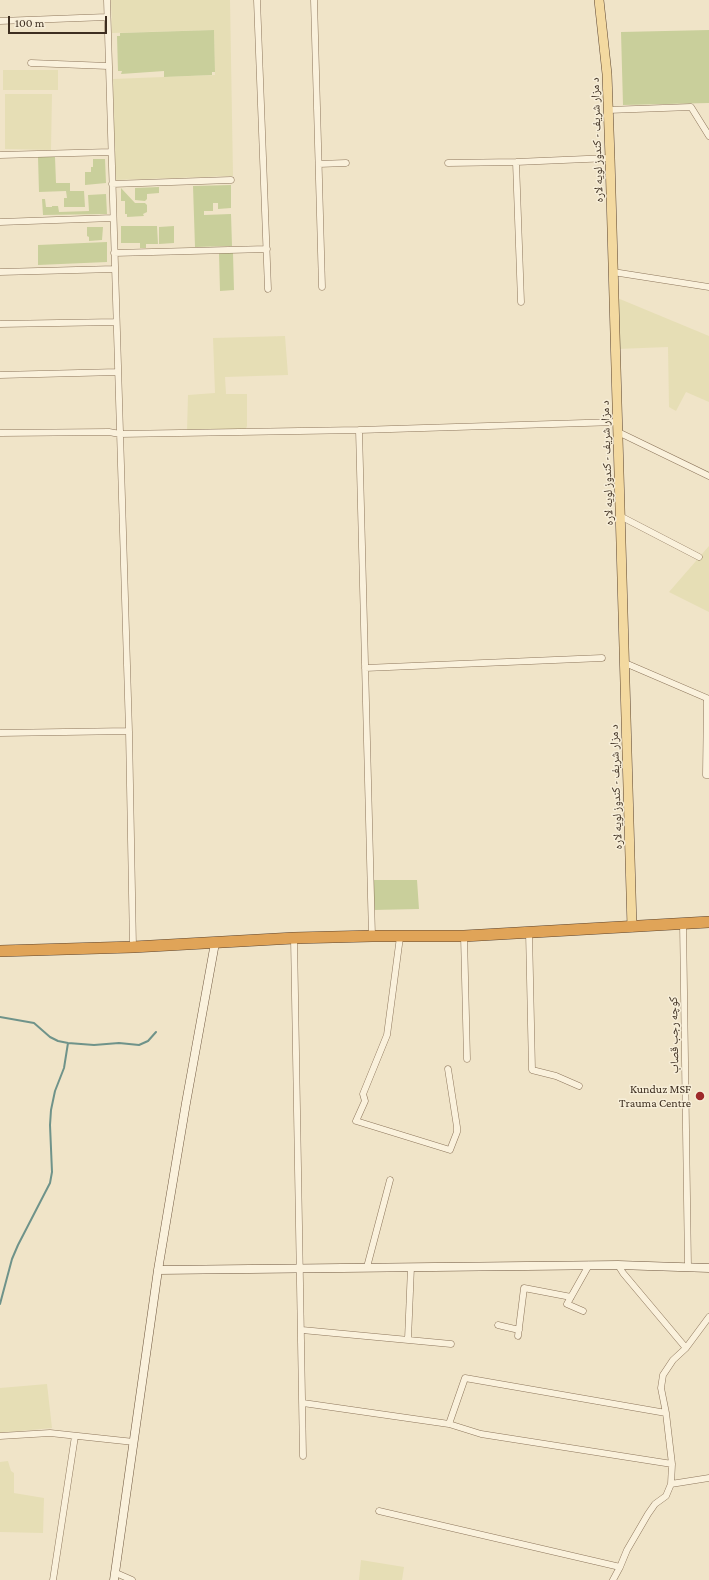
<!DOCTYPE html>
<html>
<head>
<meta charset="utf-8">
<style>
  body { margin:0 }
  #map { position:relative; width:709px; height:1580px; overflow:hidden; background:#f0e4c8; font-family:"Crimson Pro",serif }
  canvas { display:block }
  .scale { position:absolute; left:8px; top:16px; width:99px; height:18px; box-sizing:border-box; border:2px solid #3d2e20; border-top:0; padding-left:5px; font-size:12px; line-height:14px; white-space:nowrap; color:#3d2e20; -webkit-text-stroke:3px #f7eed8; paint-order:stroke }
</style>
</head>
<body>
<div id="map">
<canvas width="709" height="1580"></canvas>
<div class="scale">100 m</div>
</div>
<script>
const ctx = document.querySelector('canvas').getContext('2d');
ctx.lineJoin = 'round';
function paint(path, color) {
  ctx.fillStyle = color;
  ctx.fill(path, 'evenodd');
}
function toPath(rows) {
  const path = new Path2D();
  for (const r of rows) {
    path.moveTo(r[0], r[1]);
    for (let i = 2; i < r.length; i += 2) path.lineTo(r[i], r[i + 1]);
  }
  return path;
}
function stroke(path, color, width, dash) {
  ctx.strokeStyle = color;
  ctx.lineWidth = width;
  ctx.lineCap = dash ? 'butt' : 'round';
  ctx.setLineDash(dash || []);
  ctx.stroke(path);
}
function write(font, color, halo, rows, align = 'center') {
  ctx.font = font + ' "Crimson Pro","Noto Naskh Arabic",serif';
  ctx.lineWidth = 3;
  ctx.setLineDash([]);
  ctx.textBaseline = 'middle';
  ctx.strokeStyle = halo;
  ctx.fillStyle = color;
  for (const [text, x, y, turn = 0] of rows) {
    ctx.save();
    ctx.translate(x, y);
    ctx.rotate((+turn || 0) * Math.PI / 180);
    ctx.textAlign = isNaN(turn) ? turn : align;
    if (halo) ctx.strokeText(text, 0, 0);
    ctx.fillText(text, 0, 0);
    ctx.restore();
  }
}
paint(toPath([
  [111,0,230,0,233,176,115,180,113,79,215,75,214,30,112,33],
  [3,70,58,70,58,90,3,90],
  [5,94,52,94,51,150,5,149],
  [615,297,709,336,709,402,686,392,676,411,669,407,668,347,617,349],
  [285,336,288,375,225,377,226,394,247,394,247,426,246,429,187,431,188,395,215,393,213,338],
  [709,546,709,612,669,592],
  [47,1384,52,1428,0,1433,0,1388],
  [8,1461,11,1471,14,1473,14,1493,44,1498,43,1533,0,1532,0,1462],
  [361,1560,404,1567,402,1580,359,1580]
]), '#e6deb5');
paint(toPath([
  [214,30,215,72,212,72,212,75,164,77,164,71,121,74,122,71,118,71,117,36,120,36,120,33],
  [709,30,709,103,623,105,621,32],
  [38,157,55,157,56,183,70,183,70,191,84,191,85,207,64,207,64,198,67,198,66,191,39,192],
  [93,159,105,159,106,183,85,185,85,172,91,172,91,167,93,167],
  [231,185,231,208,218,209,218,203,213,203,213,211,204,211,204,215,231,214,232,246,195,247,193,186],
  [159,187,159,193,147,194,147,199,145,201,135,200,135,188],
  [121,188,135,203,145,203,147,205,147,212,143,214,144,216,127,217,127,214,125,214,125,201,121,201],
  [106,194,107,214,43,215,42,199,45,199,46,207,52,207,52,206,58,206,59,212,89,211,88,195],
  [121,226,157,226,158,244,146,244,146,248,140,248,140,243,121,243],
  [174,226,174,243,159,244,159,227],
  [87,227,103,227,102,240,89,241,89,237,87,236],
  [107,242,107,262,38,265,38,245],
  [219,253,233,253,234,290,220,291],
  [373,880,417,880,419,909,373,910]
]), '#c9cf9b');
stroke(toPath([
  [0,1017,34,1023,50,1037,58,1041,68,1043,94,1045,119,1043,139,1045,148,1041,156,1032],
  [0,1304,12,1259,18,1245,50,1183,52,1172,50,1125,51,1110,55,1091,64,1068,68,1043]
]), '#6f938a', 2);
const street = toPath([
  [107,0,129,731,133,947],
  [257,0,268,289],
  [314,0,322,287],
  [0,21,107,17],
  [31,63,108,66],
  [608,110,691,107,709,136],
  [0,155,111,152],
  [516,162,521,302],
  [448,163,516,162,610,158],
  [319,164,346,163],
  [112,184,231,180],
  [0,222,113,218],
  [114,253,267,249],
  [0,272,115,269],
  [613,272,709,287],
  [0,324,116,322],
  [0,375,118,372],
  [359,430,372,936],
  [618,432,709,476],
  [0,433,109,432,120,434,359,430,617,422],
  [620,516,699,557],
  [625,663,709,699],
  [365,668,602,658],
  [707,699,706,775,709,775],
  [0,733,129,731],
  [683,923,688,1267],
  [529,932,532,1070,556,1076,579,1086],
  [464,936,467,1059],
  [400,937,387,1035,363,1094,365,1101,356,1121,450,1150,457,1132,457,1127,448,1069],
  [294,938,303,1456],
  [618,1265,623,1273,686,1348],
  [367,1267,390,1180],
  [583,1311,567,1304,589,1265],
  [498,1325,519,1330],
  [302,1330,451,1344],
  [518,1336,524,1288,571,1297],
  [408,1339,411,1267],
  [303,1403,449,1424,481,1434,672,1464],
  [449,1424,465,1378,666,1413],
  [0,1436,50,1433,134,1442],
  [671,1484,709,1478],
  [379,1511,620,1567],
  [116,1573,132,1580],
  [53,1580,75,1436],
  [613,1580,620,1567,627,1550,648,1514,655,1504,666,1496,671,1484,672,1464,666,1413,661,1388,663,1375,673,1360,686,1348,709,1317]
]);
const secondary = toPath([
  [158,1270,618,1265,709,1268],
  [114,1580,158,1270,186,1103,215,943]
]);
const primary = toPath([
  [599,0,607,74,610,158,632,927]
]);
const highway = toPath([
  [0,951,133,947,294,938,372,936,464,936,709,922]
]);
stroke(street, '#8d765c', 7);
stroke(secondary, '#6f573f', 9);
stroke(primary, '#5b4430', 10);
stroke(highway, '#5b4430', 12);
stroke(street, '#faf1dc', 6);
stroke(secondary, '#faf1dc', 8);
stroke(primary, '#f3d9a0', 9);
stroke(highway, '#e0a458', 11);
for (const [x, y, r, color] of [
  [700,1096,5,"#9e2a2b"]
]) {
  const dot = new Path2D();
  dot.arc(x, y, r, 0, 2 * Math.PI);
  ctx.fillStyle = color;
  ctx.fill(dot);
  stroke(dot, '#f7eed8', 1.5);
}
write('12px', '#3d2e20', '#f7eed8', [
  ["د مزار شریف - کندوز لویه لاره",597,140,-92],
  ["د مزار شریف - کندوز لویه لاره",607,463,-92],
  ["د مزار شریف - کندوز لویه لاره",616,787,-92],
  ["کوچه رجب قصاب",674,1035,-91]
]);
write('12px', '#3d2e20', '#f7eed8', [
  ["Kunduz MSF",691,1089],
  ["Trauma Centre",691,1103]
], 'right');
</script>
</body>
</html>
